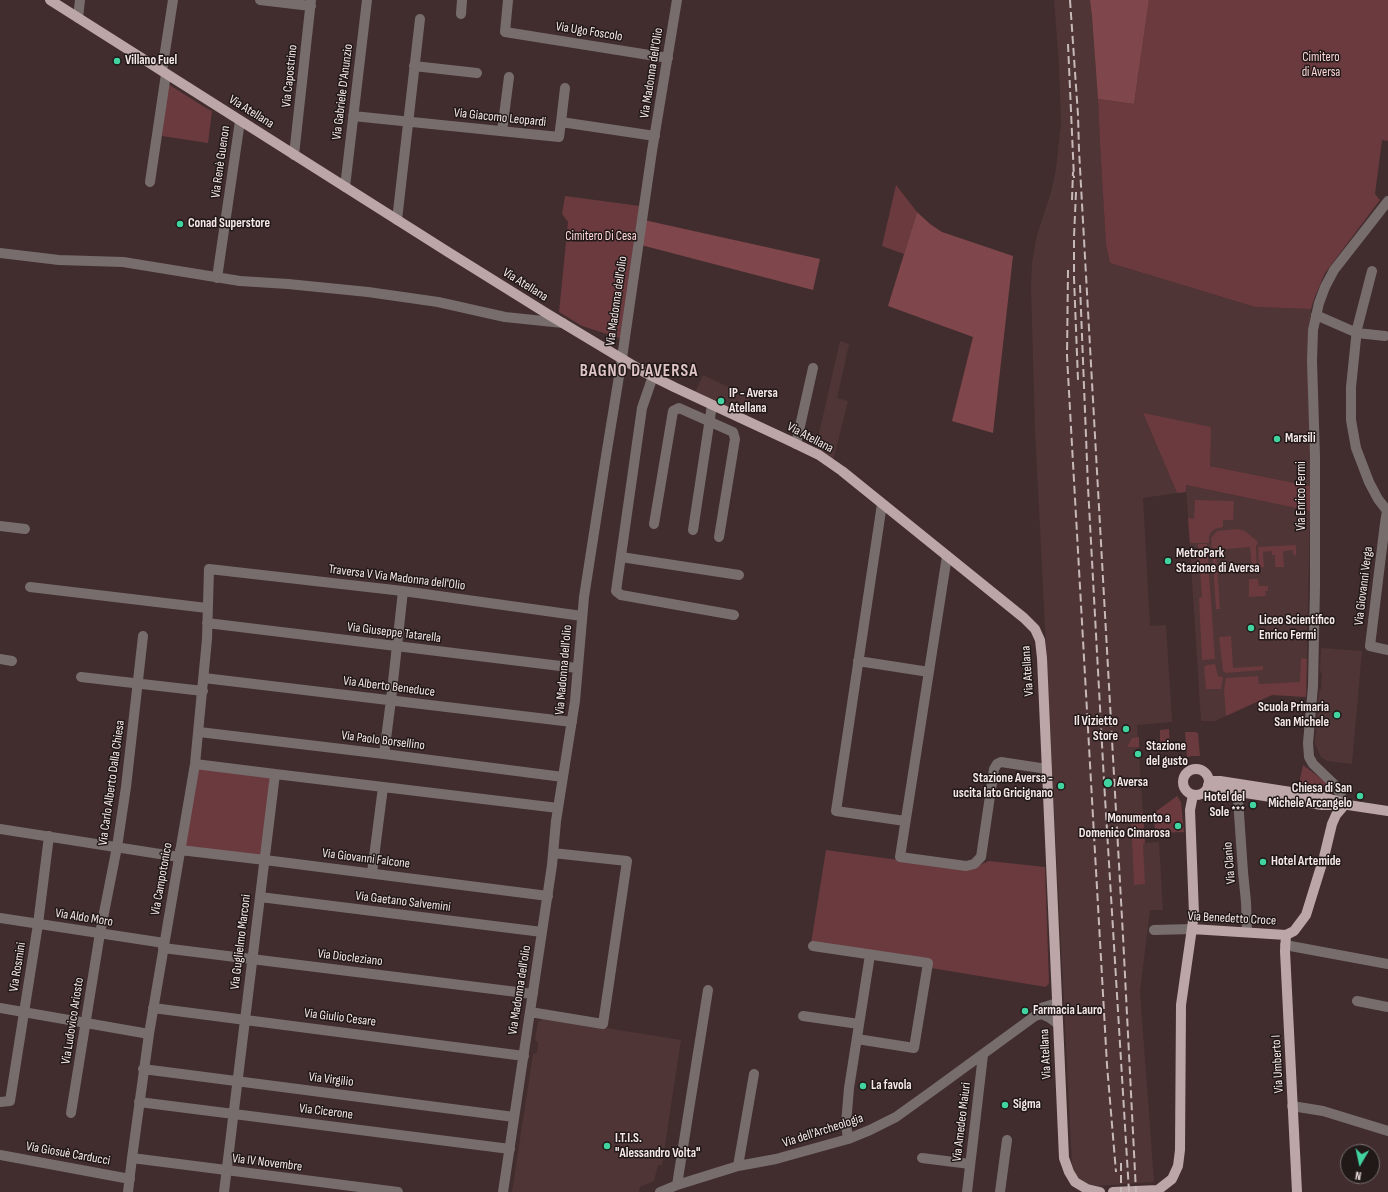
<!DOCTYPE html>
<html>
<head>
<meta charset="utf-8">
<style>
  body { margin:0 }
  #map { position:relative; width:1388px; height:1192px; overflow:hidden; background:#412d2e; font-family:"Sofia Sans Condensed",sans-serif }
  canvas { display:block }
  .north { position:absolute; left:1340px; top:1144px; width:40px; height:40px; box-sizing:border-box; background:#211818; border:1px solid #766b6c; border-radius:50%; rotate:189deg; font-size:11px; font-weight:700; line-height:16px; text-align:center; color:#f6e8e9 }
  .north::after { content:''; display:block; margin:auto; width:14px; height:18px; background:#41d4a1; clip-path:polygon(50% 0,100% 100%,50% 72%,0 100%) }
</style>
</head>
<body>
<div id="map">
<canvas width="1388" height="1192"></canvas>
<div class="north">N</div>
</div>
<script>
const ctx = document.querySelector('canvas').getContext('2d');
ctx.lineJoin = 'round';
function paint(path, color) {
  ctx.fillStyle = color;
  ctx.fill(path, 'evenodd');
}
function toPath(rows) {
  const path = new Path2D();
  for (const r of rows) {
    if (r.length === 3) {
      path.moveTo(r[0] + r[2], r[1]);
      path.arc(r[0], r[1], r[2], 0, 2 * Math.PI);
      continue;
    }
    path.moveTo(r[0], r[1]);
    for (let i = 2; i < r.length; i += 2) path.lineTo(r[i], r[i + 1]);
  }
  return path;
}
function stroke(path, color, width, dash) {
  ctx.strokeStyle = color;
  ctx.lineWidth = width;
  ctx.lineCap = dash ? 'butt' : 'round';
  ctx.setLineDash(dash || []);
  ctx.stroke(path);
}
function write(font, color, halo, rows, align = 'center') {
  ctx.font = font + ' "Sofia Sans Condensed",sans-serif';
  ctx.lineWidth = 3;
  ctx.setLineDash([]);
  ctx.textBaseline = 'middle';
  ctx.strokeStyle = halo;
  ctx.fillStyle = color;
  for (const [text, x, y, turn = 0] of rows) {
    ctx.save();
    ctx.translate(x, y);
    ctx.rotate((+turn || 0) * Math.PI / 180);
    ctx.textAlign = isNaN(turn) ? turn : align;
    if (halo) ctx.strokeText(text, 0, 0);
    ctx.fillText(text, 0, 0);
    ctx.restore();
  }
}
paint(toPath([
  [1054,0,1090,0,1092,17,1098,99,1100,145,1106,245,1110,263,1255,307,1311,309,1309,362,1313,485,1310,486,1210,466,1143,413,1177,493,1143,498,1150,626,1166,625,1172,722,1137,725,1145,843,1159,842,1163,910,1150,910,1140,991,1154,1182,1097,1186,1089,1185,1078,1179,1074,1171,1072,1164,1035,429,1031,288,1032,262,1037,235,1051,192,1056,169,1061,123,1059,65],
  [840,341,849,344,837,398,848,401,833,461,815,451],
  [703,375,750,397,742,416,694,395],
  [1186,485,1310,511,1306,697,1272,695,1215,721,1201,721],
  [1321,648,1362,651,1352,764,1327,761,1321,757,1315,744,1319,691,1321,689,1322,675,1320,670],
  [544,1018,681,1040,662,1165,658,1165,654,1181,640,1187,639,1192,512,1192,533,1054,537,1053,538,1042,535,1040,538,1022]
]), '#4f3536');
paint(toPath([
  [1149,0,1388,0,1388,141,1382,140,1375,194,1380,200,1325,273,1314,299,1311,309,1255,307,1110,263,1106,245,1100,145,1098,99,1134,104],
  [168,84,206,108,212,111,208,143,162,136],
  [896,185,917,212,904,254,882,246],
  [565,196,640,206,623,339,582,326,559,312,568,222,562,214],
  [1143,413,1211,427,1210,466,1310,486,1310,511,1186,485,1186,492,1177,493],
  [1195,500,1234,501,1233,520,1223,520,1223,527,1215,529,1211,532,1209,537,1209,543,1190,543,1188,518,1194,519],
  [1238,529,1245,531,1258,542,1256,546,1257,568,1252,568,1250,547,1216,550,1220,609,1216,609,1211,538,1217,531],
  [1198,544,1207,544,1215,659,1202,660,1199,598,1202,597],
  [1296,545,1296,556,1293,554,1293,550,1283,551,1284,567,1275,567,1275,555,1272,555,1271,551,1263,552,1264,567,1259,568,1258,547],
  [1249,579,1258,579,1259,586,1268,586,1268,591,1265,591,1266,596,1249,597],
  [1231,636,1233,668,1263,666,1263,670,1226,673,1223,671,1219,637],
  [1301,658,1307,659,1306,697,1272,695,1226,716,1224,690,1226,678,1258,676,1259,684,1300,682],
  [1215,664,1218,676,1223,677,1221,689,1206,689,1204,667,1207,665],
  [1169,729,1170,752,1163,748,1160,745,1160,730],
  [1185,732,1195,732,1198,733,1200,756,1192,756,1187,757],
  [1139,737,1139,747,1127,747,1132,738],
  [1303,765,1330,785,1333,791,1333,794,1298,789],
  [199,768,270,778,261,855,185,847],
  [1177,796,1181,802,1184,832,1155,833,1154,813],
  [1143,813,1145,843,1143,844,1145,884,1134,885,1131,814],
  [826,850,963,869,977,866,989,861,1045,867,1049,983,1046,987,931,968,811,943]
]), '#6a3a3e');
paint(toPath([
  [1090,0,1149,0,1134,104,1098,99,1092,17],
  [917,212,930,224,942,232,1013,256,993,433,952,421,973,337,888,306],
  [644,220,820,259,813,290,641,245]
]), '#7f474b');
stroke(toPath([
  [260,0,311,6],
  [508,0,505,32,668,58],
  [461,14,462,0],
  [78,18,80,0],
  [414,66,477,73],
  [162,71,173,0],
  [353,116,559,137,561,122,655,136],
  [561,122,565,88],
  [502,131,509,77],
  [294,155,311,0],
  [150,182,166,74],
  [345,187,367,0],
  [397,220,420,19],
  [0,253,59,260,123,262,240,281,288,284,368,292,438,302,505,317,563,323],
  [1372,271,1357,329,1351,387,1351,420,1356,448,1369,482,1378,499,1388,512],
  [217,278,240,121],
  [1316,315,1357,333,1385,336],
  [653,376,642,408,616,591,621,595,734,615],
  [796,444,813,368],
  [882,504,836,811,905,821],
  [1387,511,1385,523,1370,646,1388,650],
  [654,524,673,411,679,408,733,432,735,439,719,537],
  [0,526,25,529],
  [693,530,712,405],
  [947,556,900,857,966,866,974,864,981,857,994,769,997,764,1001,762,1047,769],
  [621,557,739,575],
  [30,587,207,608],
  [207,623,577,668],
  [0,659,12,661],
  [858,661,929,672],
  [81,677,203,691],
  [204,678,572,722],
  [199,732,384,754,563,777],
  [384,754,391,700,403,591],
  [195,764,275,774,224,1192],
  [275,774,558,808],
  [1239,792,1238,799,1243,872,1246,902,1247,932],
  [1343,800,1336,786,1313,764,1309,757,1308,743,1313,686,1315,586,1315,456,1312,361,1313,330,1319,303,1325,287,1334,270,1388,201],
  [0,829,179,857],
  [180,850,265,860,548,896],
  [372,873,383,787],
  [260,897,542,932],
  [0,918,164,943],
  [1154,930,1192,929],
  [1285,945,1388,964],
  [813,946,928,963,914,1048,857,1039],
  [163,948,533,994],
  [1357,1001,1388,1007],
  [0,1008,149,1034],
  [153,1008,524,1056],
  [530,1012,603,1024,627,861,553,853],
  [803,1016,859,1024],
  [1035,1016,1042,1014,1050,1018,1058,1024],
  [143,1069,514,1117],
  [0,1102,10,1101,38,924,49,836],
  [139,1102,510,1149],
  [1292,1106,1323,1111,1388,1131],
  [71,1113,100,933,117,847,126,787,143,636],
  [848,1139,846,1124,849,1088,870,955],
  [0,1155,130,1179],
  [132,1158,398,1192],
  [922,1158,970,1164],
  [738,1166,754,1074],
  [677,1185,708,990],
  [128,1192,132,1158,149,1034,195,764,207,639,209,569,403,591,582,616],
  [503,1192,552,865,556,821,575,701,584,597,606,456,622,358,652,151,677,0],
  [660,1192,677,1185,738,1166,776,1159,848,1139,870,1130,896,1117,935,1089,1035,1016,1041,1008,1057,1003],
  [967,1192,983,1055],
  [1000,1192,1007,1140]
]), '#786d6d', 10);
stroke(toPath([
  [50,0,448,252,546,313,644,372,674,387,790,441,819,455,842,471,1024,618,1035,629,1040,640,1042,658,1064,1158,1069,1172,1075,1182,1087,1189,1100,1192],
  [1196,782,13],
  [1209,781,1220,781,1323,797,1340,802],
  [1208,785,1239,792,1322,805,1337,805],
  [1348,805,1388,811],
  [1192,929,1286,935,1294,931,1306,915,1324,857,1332,824,1336,815,1342,808],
  [1286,935,1285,951,1297,1192],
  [1113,1192,1158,1190,1172,1179,1178,1166,1180,1150,1181,1005,1194,914,1190,810,1193,795]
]), '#bca6a7', 10);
stroke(toPath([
  [1070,0,1078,115,1079,150,1123,936,1136,1192],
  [1068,44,1074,178],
  [1076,192,1074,237,1074,278,1078,380],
  [1072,200,1073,172],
  [1068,270,1067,356,1073,463,1107,1065,1116,1172],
  [1080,285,1088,487,1104,781,1129,1192],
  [1121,1163,1121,1192]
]), '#c7b8b9', 2, [8, 4]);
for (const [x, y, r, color] of [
  [117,61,4,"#41d4a1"],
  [180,224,4,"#41d4a1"],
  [721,401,4,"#41d4a1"],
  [1277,439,4,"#41d4a1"],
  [1168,561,4,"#41d4a1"],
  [1251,628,4,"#41d4a1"],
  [1337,715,4,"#41d4a1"],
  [1126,729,4,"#41d4a1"],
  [1138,754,4,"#41d4a1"],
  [1108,783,5,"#41d4a1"],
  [1061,786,4,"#41d4a1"],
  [1360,796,4,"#41d4a1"],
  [1253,805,4,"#41d4a1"],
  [1178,826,4,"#41d4a1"],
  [1263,862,4,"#41d4a1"],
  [1025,1011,4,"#41d4a1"],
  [863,1086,4,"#41d4a1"],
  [1005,1105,4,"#41d4a1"],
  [607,1146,4,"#41d4a1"]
]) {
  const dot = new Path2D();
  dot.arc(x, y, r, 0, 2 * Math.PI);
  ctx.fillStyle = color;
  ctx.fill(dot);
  stroke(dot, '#211818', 1.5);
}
write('13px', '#f6e8e9', '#211818', [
  ["Via Ugo Foscolo",589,32,9],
  ["Via Madonna dell'Olio",652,73,-81],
  ["Via Capostrino",290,76,-84],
  ["Via Gabriele D'Anunzio",343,92,-83],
  ["Via Atellana",251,112,32],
  ["Via Giacomo Leopardi",500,118,6],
  ["Via Renè Guenon",221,162,-82],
  ["Via Atellana",525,285,32],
  ["Via Madonna dell'olio",617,301,-82],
  ["Via Atellana",810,438,28],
  ["Via Enrico Fermi",1302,496,-90],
  ["Traversa V Via Madonna dell'Olio",397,578,7],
  ["Via Giovanni Verga",1364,586,-83],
  ["Via Giuseppe Tatarella",394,633,7],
  ["Via Madonna dell'olio",564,670,-85],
  ["Via Atellana",1028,671,-94],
  ["Via Alberto Beneduce",389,687,7],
  ["Via Paolo Borsellino",383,741,7],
  ["Via Carlo Alberto Dalla Chiesa",112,783,-82],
  ["Via Giovanni Falcone",366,859,7],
  ["Via Clanio",1230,863,-95],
  ["Via Campotonico",162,879,-80],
  ["Via Gaetano Salvemini",403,902,7],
  ["Via Aldo Moro",84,918,9],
  ["Via Benedetto Croce",1232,919,3],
  ["Via Guglielmo Marconi",241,942,-83],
  ["Via Diocleziano",350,958,7],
  ["Via Rosmini",18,967,-81],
  ["Via Madonna dell'olio",520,990,-81],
  ["Via Giulio Cesare",340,1018,7],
  ["Via Ludovico Ariosto",73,1021,-81],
  ["Via Atellana",1046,1054,-93],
  ["Via Umberto I",1278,1064,-93],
  ["Via Virgilio",331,1080,7],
  ["Via Cicerone",326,1112,7],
  ["Via Amedeo Maiuri",962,1122,-83],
  ["Via dell'Archeologia",823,1131,-18],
  ["Via Giosuè Carducci",68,1154,10],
  ["Via IV Novembre",267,1163,7]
]);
write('13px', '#fcd6d7', '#211818', [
  ["Cimitero",1321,58],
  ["di Aversa",1321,73],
  ["Cimitero Di Cesa",601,237]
]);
write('bold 13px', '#f6e8e9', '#211818', [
  ["Villano Fuel",125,61],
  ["Conad Superstore",188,224],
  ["IP - Aversa",729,394],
  ["Atellana",729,409],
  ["Marsili",1285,439],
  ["MetroPark",1176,554],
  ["Stazione di Aversa",1176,569],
  ["Liceo Scientifico",1259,621],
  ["Enrico Fermi",1259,636],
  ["Scuola Primaria",1329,708,"right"],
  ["San Michele",1329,723,"right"],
  ["Il Vizietto",1118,722,"right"],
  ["Store",1118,737,"right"],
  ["Stazione",1146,747],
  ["del gusto",1146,762],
  ["Stazione Aversa -",1053,779,"right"],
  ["uscita lato Gricignano",1053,794,"right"],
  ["Aversa",1117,783],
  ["Chiesa di San",1352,789,"right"],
  ["Michele Arcangelo",1352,804,"right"],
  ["Hotel del",1245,798,"right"],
  ["Sole ***",1245,813,"right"],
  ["Monumento a",1170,819,"right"],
  ["Domenico Cimarosa",1170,834,"right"],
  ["Hotel Artemide",1271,862],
  ["Farmacia Lauro",1033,1011],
  ["La favola",871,1086],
  ["Sigma",1013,1105],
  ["I.T.I.S.",615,1139],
  ["\"Alessandro Volta\"",615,1154]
], 'left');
ctx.letterSpacing = '1px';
write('bold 17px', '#e0c5c6', '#211818', [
  ["BAGNO D'AVERSA",639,372]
]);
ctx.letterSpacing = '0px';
</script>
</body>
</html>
